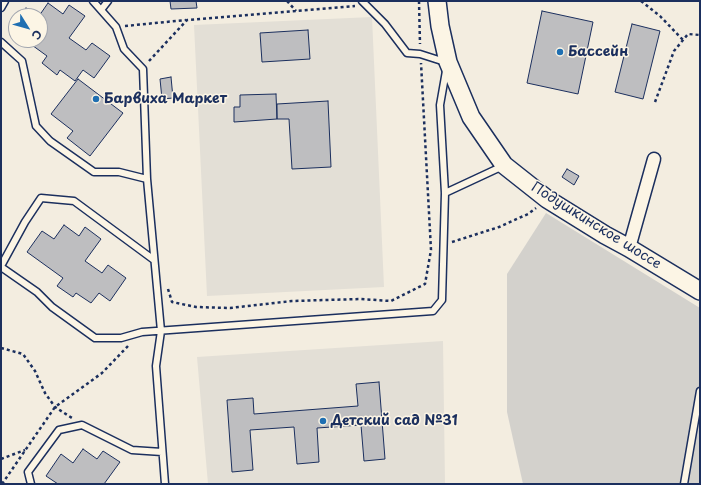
<!DOCTYPE html>
<html>
<head>
<meta charset="utf-8">
<style>
  body { margin:0 }
  #map { position:relative; width:701px; height:485px; overflow:hidden; background:#f3ede0; font-family:"Playpen Sans",sans-serif }
  canvas { display:block }
  .frame { position:absolute; inset:0; border:2px solid #1b2f5e; pointer-events:none }
  .north { position:absolute; left:8px; top:8px; width:40px; height:40px; box-sizing:border-box; background:#fcf5e5; border:1px solid #a2a6af; border-radius:50%; rotate:127deg; font-size:11px; font-weight:700; line-height:16px; text-align:center; color:#1b2f5e }
  .north::after { content:''; display:block; margin:auto; width:14px; height:18px; background:#1f6fb2; clip-path:polygon(50% 0,100% 100%,50% 72%,0 100%) }
</style>
</head>
<body>
<div id="map">
<canvas width="701" height="485"></canvas>
<div class="frame"></div>
<div class="north">С</div>
</div>
<script>
const ctx = document.querySelector('canvas').getContext('2d');
ctx.lineJoin = 'round';
function paint(path, color) {
  ctx.fillStyle = color;
  ctx.fill(path, 'evenodd');
}
function toPath(rows) {
  const path = new Path2D();
  for (const r of rows) {
    path.moveTo(r[0], r[1]);
    for (let i = 2; i < r.length; i += 2) path.lineTo(r[i], r[i + 1]);
  }
  return path;
}
function stroke(path, color, width, dash) {
  ctx.strokeStyle = color;
  ctx.lineWidth = width;
  ctx.lineCap = dash ? 'butt' : 'round';
  ctx.setLineDash(dash || []);
  ctx.stroke(path);
}
function write(font, color, halo, rows, align = 'center') {
  ctx.font = font + ' "Playpen Sans",sans-serif';
  ctx.lineWidth = 3;
  ctx.setLineDash([]);
  ctx.textBaseline = 'middle';
  ctx.strokeStyle = halo;
  ctx.fillStyle = color;
  for (const [text, x, y, turn = 0] of rows) {
    ctx.save();
    ctx.translate(x, y);
    ctx.rotate((+turn || 0) * Math.PI / 180);
    ctx.textAlign = isNaN(turn) ? turn : align;
    if (halo) ctx.strokeText(text, 0, 0);
    ctx.fillText(text, 0, 0);
    ctx.restore();
  }
}
paint(toPath([
  [372,17,384,287,207,296,194,25],
  [443,341,445,484,208,484,197,357]
]), '#e3dfd6');
paint(toPath([
  [546,213,700,308,700,484,523,484,507,412,507,274]
]), '#d3d1cc');
const building = toPath([
  [170,1,196,1,197,8,171,9,170,1],
  [48,3,63,14,69,5,85,16,69,38,86,50,92,43,110,56,94,78,83,70,75,81,60,70,57,75,42,63,47,56,25,40,40,40,39,16,48,3],
  [26,8,37,16,21,16,26,8],
  [542,11,593,22,578,94,527,83,542,11],
  [632,24,660,31,643,99,615,92,632,24],
  [308,30,310,59,262,62,260,33,308,30],
  [171,77,173,98,162,99,160,79,171,77],
  [78,79,123,113,90,156,67,138,73,131,51,114,78,79],
  [276,94,277,119,234,122,234,107,240,107,240,95,276,94],
  [328,101,331,167,292,169,289,119,277,119,277,104,328,101],
  [567,169,579,176,574,185,562,177,567,169],
  [64,225,79,236,85,227,101,239,85,261,102,273,108,265,126,278,110,301,99,293,91,303,76,293,73,297,57,286,63,278,27,252,42,231,54,239,64,225],
  [379,382,385,459,364,461,361,425,317,428,319,462,297,464,294,427,250,430,253,470,232,472,227,400,253,398,254,414,358,406,356,384,379,382],
  [83,449,97,459,103,451,120,462,104,484,58,484,46,476,61,454,73,463,83,449]
]);
paint(building, '#bebec0');
stroke(building, '#1b2f5e', 1);
const service = toPath([
  [93,1,116,27,124,49,143,69,147,179,161,331,156,366,165,484],
  [362,1,385,24,407,53,420,54,445,62],
  [1,8,5,1],
  [101,10,108,1],
  [1,42,22,61,36,126,50,141,94,172,119,172,147,179],
  [445,193,503,166],
  [1,266,25,222,41,198,74,201,154,260],
  [1,267,37,292,52,307,95,338,121,338,142,332,433,311,442,300,445,193,440,105,446,71],
  [31,484,28,472,59,430,82,425,132,450,162,452],
  [684,484,700,391]
]);
const minor = toPath([
  [629,248,654,159]
]);
const secondary = toPath([
  [437,1,440,26,448,62,471,117,504,165,547,199,605,235,629,248,700,291]
]);
stroke(service, '#1b2f5e', 9);
stroke(minor, '#1b2f5e', 15);
stroke(secondary, '#1b2f5e', 20);
stroke(toPath([
  [287,1,296,11],
  [419,1,420,44],
  [641,1,660,16,683,40],
  [125,26,186,20],
  [149,61,187,20,355,6],
  [655,102,674,51,688,34,700,35],
  [452,242,499,227,528,214,536,208],
  [168,289,172,302,196,307,230,308,292,301,360,299,391,301,425,284,431,250,421,63],
  [1,348,23,354,35,371,45,393,55,407,72,418],
  [1,459,25,450],
  [2,484,55,407,102,373,128,346]
]), '#1b2f5e', 2.5, [3, 3]);
stroke(service, '#fcf5e5', 6);
stroke(minor, '#fcf5e5', 12);
stroke(secondary, '#fcf5e5', 17);
for (const [x, y, r, color] of [
  [560,52,4,"#1f6fb2"],
  [96,99,4,"#1f6fb2"],
  [323,421,4,"#1f6fb2"]
]) {
  const dot = new Path2D();
  dot.arc(x, y, r, 0, 2 * Math.PI);
  ctx.fillStyle = color;
  ctx.fill(dot);
  stroke(dot, '#fcf5e5', 1.5);
}
write('bold 14px', '#1b2f5e', '#fcf5e5', [
  ["Бассейн",568,52],
  ["Барвиха Маркет",104,99],
  ["Детский сад №31",331,421]
], 'left');
write('14px', '#1b2f5e', '#fcf5e5', [
  ["Подушкинское шоссе",596,226,32]
]);
</script>
</body>
</html>
